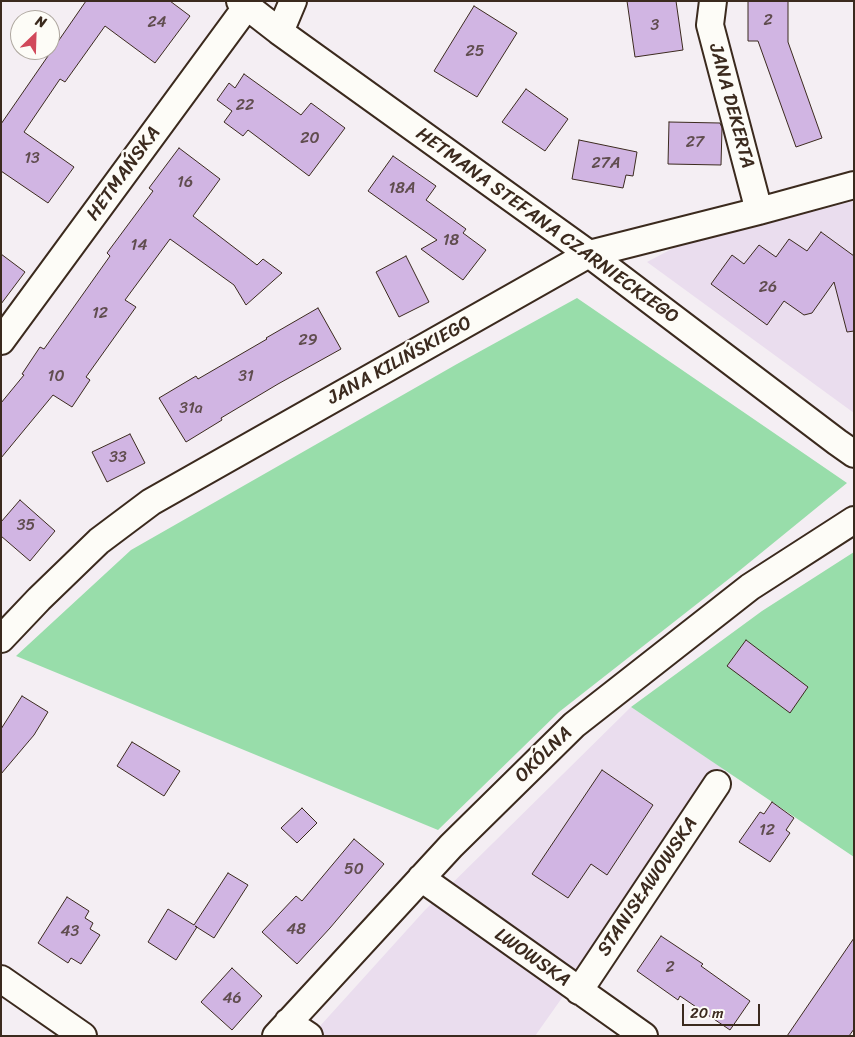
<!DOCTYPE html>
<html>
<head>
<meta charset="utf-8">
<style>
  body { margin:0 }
  #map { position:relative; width:855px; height:1037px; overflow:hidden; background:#f4eef3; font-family:Sriracha,sans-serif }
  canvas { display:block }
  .frame { position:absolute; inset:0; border:2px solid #3b2a1e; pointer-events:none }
  .north { position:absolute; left:10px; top:10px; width:50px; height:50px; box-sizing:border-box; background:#fdfcf7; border:1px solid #afa8a0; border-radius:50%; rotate:24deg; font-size:14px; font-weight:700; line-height:20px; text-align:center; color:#3b2a1e }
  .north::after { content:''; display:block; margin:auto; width:18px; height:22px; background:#d1495b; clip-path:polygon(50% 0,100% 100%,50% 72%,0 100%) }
  .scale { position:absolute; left:682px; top:1004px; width:78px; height:22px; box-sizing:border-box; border:2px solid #3b2a1e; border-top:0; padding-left:6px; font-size:15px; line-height:18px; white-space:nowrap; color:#3b2a1e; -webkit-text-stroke:4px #fdfcf7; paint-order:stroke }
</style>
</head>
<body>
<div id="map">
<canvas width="855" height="1037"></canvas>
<div class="frame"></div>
<div class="north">N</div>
<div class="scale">20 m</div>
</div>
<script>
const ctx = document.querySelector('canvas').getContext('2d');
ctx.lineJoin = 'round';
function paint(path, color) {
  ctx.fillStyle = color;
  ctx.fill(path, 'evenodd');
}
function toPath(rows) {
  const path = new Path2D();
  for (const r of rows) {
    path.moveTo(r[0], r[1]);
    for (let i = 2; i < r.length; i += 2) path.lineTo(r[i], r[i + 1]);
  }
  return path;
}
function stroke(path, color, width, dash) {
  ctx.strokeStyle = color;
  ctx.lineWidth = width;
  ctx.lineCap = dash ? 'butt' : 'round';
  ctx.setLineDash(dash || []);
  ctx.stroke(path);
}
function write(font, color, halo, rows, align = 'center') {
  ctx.font = font + ' Sriracha,sans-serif';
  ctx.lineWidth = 5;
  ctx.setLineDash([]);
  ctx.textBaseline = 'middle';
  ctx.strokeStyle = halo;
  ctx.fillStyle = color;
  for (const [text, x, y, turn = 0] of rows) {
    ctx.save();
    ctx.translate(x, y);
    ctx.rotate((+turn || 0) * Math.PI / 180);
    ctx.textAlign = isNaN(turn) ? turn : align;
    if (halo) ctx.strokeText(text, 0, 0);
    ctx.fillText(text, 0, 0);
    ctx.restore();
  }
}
paint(toPath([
  [854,201,854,413,647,262,683,243],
  [631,707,724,769,535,1036,311,1036,425,910]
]), '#eaddee');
paint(toPath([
  [577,298,847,483,739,571,559,712,438,830,16,656,131,550,457,364],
  [854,552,854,857,631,707,762,611]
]), '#98ddaa');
const building = toPath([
  [86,1,170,1,190,16,155,63,105,26,65,82,60,79,24,132,74,167,48,203,1,171,1,124,86,1],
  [627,1,676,1,683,50,635,57,627,1],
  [748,1,788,1,788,42,822,138,796,147,758,41,748,41,748,1],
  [474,6,517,33,477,97,434,71,474,6],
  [244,74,301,115,311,103,345,128,309,176,248,130,243,136,224,122,232,111,217,100,229,83,235,88,244,74],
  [526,89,568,119,545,151,502,122,526,89],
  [669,122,720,123,722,128,721,165,668,164,669,122],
  [579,140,637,152,633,176,626,175,623,188,572,179,579,140],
  [179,148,220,179,193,216,257,265,263,259,282,273,246,305,234,285,170,239,125,300,136,307,86,377,90,380,72,407,53,395,1,458,1,403,24,375,22,374,40,347,44,349,110,256,107,253,153,191,149,188,179,148],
  [393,156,436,186,426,200,466,229,463,233,486,250,463,280,421,249,437,240,368,191,393,156],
  [821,232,854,256,854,331,847,332,834,282,812,313,804,315,784,301,767,325,711,284,732,255,744,264,759,245,776,257,789,239,807,251,821,232],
  [1,254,25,272,1,304,1,254],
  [406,256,429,302,399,317,376,272,406,256],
  [318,308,341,349,278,384,221,418,222,420,186,442,159,398,196,376,198,379,267,339,266,338,318,308],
  [130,434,145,463,107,482,92,452,130,434],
  [20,500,55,531,30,561,1,536,1,522,20,500],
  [746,640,808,687,790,713,727,666,746,640],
  [22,696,48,712,34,735,1,774,1,729,22,696],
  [132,742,180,771,164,796,117,766,132,742],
  [602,770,653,805,607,875,591,864,568,898,532,874,602,770],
  [772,802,794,818,786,830,790,833,770,862,739,842,760,812,764,814,772,802],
  [302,808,317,823,297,843,281,828,302,808],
  [354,839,384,864,330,928,297,964,262,932,296,896,302,901,354,839],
  [228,873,248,885,214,938,195,926,197,927,176,960,148,942,168,909,194,925,228,873],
  [67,897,89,911,85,918,93,923,90,929,100,935,81,964,71,958,68,963,38,943,67,897],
  [661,936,703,964,701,966,750,1001,730,1030,680,996,678,1000,637,971,661,936],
  [854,938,854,1029,849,1036,787,1036,854,938],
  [232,968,262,996,232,1030,201,1002,232,968]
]);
paint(building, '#d1b5e3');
stroke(building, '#3b2a1e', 1);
const minor = toPath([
  [240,1,280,32,589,254,837,442,854,454],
  [713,1,710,25,759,211],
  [280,32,293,1],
  [1,341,247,6],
  [1,639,39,599,99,541,151,502,589,254,759,211,854,185],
  [421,878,644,1036],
  [1,979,83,1036],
  [579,991,717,784],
  [288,1022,309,1036],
  [276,1036,451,846,574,725,750,587,854,520]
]);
stroke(minor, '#3b2a1e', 30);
stroke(minor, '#fdfcf7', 26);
write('16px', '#604d4f', null, [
  ["2",768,21],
  ["24",157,23],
  ["3",655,26],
  ["25",475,52],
  ["22",245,106],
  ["20",310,139],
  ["27",695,143],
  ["13",32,159],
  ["27A",606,164],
  ["16",185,183],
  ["18A",402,189],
  ["18",451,241],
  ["14",139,246],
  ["26",768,288],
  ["12",100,314],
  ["29",308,341],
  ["10",56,377],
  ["31",246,377],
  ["31a",191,409],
  ["33",118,458],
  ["35",26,526],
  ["12",767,831],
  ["50",354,870],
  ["48",296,930],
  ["43",70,932],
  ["2",670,968],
  ["46",232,999]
]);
write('19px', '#3b2a1e', '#fdfcf7', [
  ["JANA DEKERTA",731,106,75],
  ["HETMAŃSKA",124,174,-54],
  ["HETMANA STEFANA CZARNIECKIEGO",547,226,36],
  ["JANA KILIŃSKIEGO",400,361,-29],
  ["OKÓLNA",544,755,-44],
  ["STANISŁAWOWSKA",648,887,-56],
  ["LWOWSKA",532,958,35]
]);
</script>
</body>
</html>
